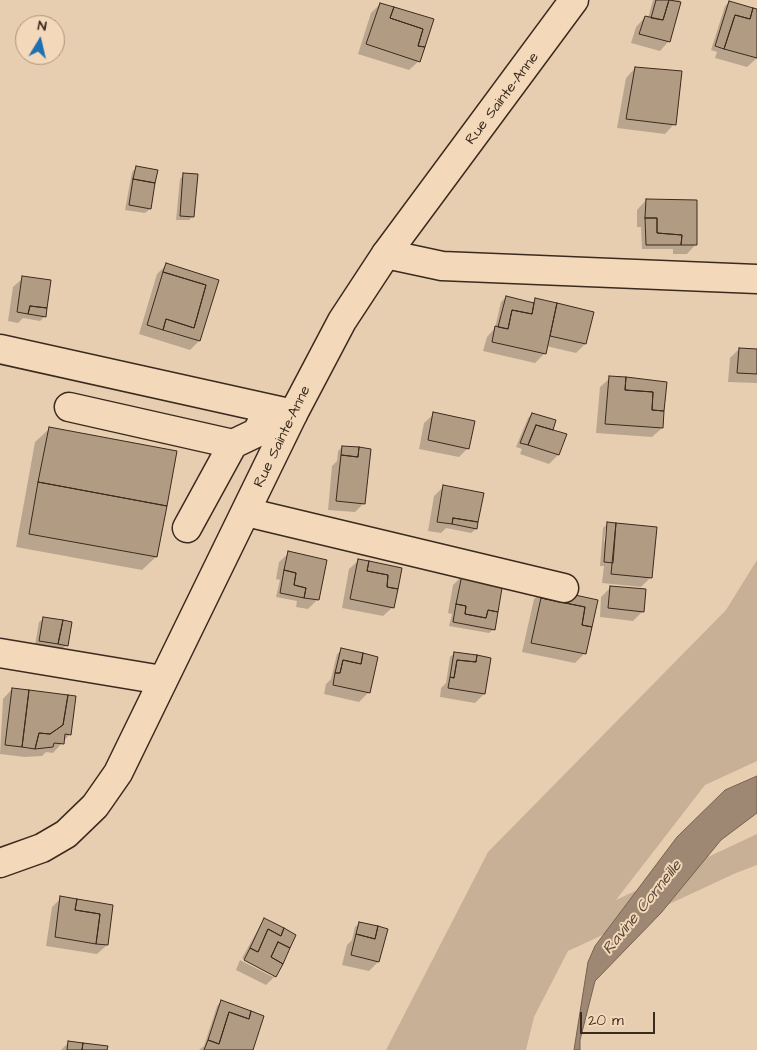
<!DOCTYPE html>
<html>
<head>
<meta charset="utf-8">
<style>
  body { margin:0 }
  #map { position:relative; width:757px; height:1050px; overflow:hidden; background:#e8ceb1; font-family:"Architects Daughter",sans-serif }
  canvas { display:block }
  .north { position:absolute; left:15px; top:15px; width:50px; height:50px; box-sizing:border-box; background:#f3d9ba; border:1px solid #a9937c; border-radius:50%; rotate:9deg; font-size:14px; font-weight:700; line-height:20px; text-align:center; color:#3b2a1e }
  .north::after { content:''; display:block; margin:auto; width:18px; height:22px; background:#1f6fb2; clip-path:polygon(50% 0,100% 100%,50% 72%,0 100%) }
  .scale { position:absolute; left:580px; top:1012px; width:75px; height:22px; box-sizing:border-box; border:2px solid #3b2a1e; border-top:0; padding-left:6px; font-size:15px; line-height:18px; white-space:nowrap; color:#3b2a1e; -webkit-text-stroke:4px #f3d9ba; paint-order:stroke }
</style>
</head>
<body>
<div id="map">
<canvas width="757" height="1050"></canvas>
<div class="north">N</div>
<div class="scale">20 m</div>
</div>
<script>
const ctx = document.querySelector('canvas').getContext('2d');
ctx.lineJoin = 'round';
function paint(path, color) {
  ctx.fillStyle = color;
  ctx.fill(path, 'evenodd');
}
function toPath(rows) {
  const path = new Path2D();
  for (const r of rows) {
    path.moveTo(r[0], r[1]);
    for (let i = 2; i < r.length; i += 2) path.lineTo(r[i], r[i + 1]);
  }
  return path;
}
function stroke(path, color, width, dash) {
  ctx.strokeStyle = color;
  ctx.lineWidth = width;
  ctx.lineCap = dash ? 'butt' : 'round';
  ctx.setLineDash(dash || []);
  ctx.stroke(path);
}
function write(font, color, halo, rows, align = 'center') {
  ctx.font = font + ' "Architects Daughter",sans-serif';
  ctx.lineWidth = 4;
  ctx.setLineDash([]);
  ctx.textBaseline = 'middle';
  ctx.strokeStyle = halo;
  ctx.fillStyle = color;
  for (const [text, x, y, turn = 0] of rows) {
    ctx.save();
    ctx.translate(x, y);
    ctx.rotate((+turn || 0) * Math.PI / 180);
    ctx.textAlign = isNaN(turn) ? turn : align;
    if (halo) ctx.strokeText(text, 0, 0);
    ctx.fillText(text, 0, 0);
    ctx.restore();
  }
}
paint(toPath([
  [757,560,757,761,705,785,616,900,757,834,757,865,736,873,568,951,534,1017,526,1050,386,1050,488,852,726,610]
]), '#c8b096');
const water = toPath([
  [757,776,757,813,721,840,661,913,595,981,580,1040,580,1050,574,1050,588,962,595,946,677,837,725,790,757,776]
]);
paint(water, '#9e8873');
stroke(water, '#766251', 1);
paint(toPath([
  [653,0,680,0,669,41,660,51,631,43,636,27,645,17,648,18],
  [729,2,757,11,757,58,747,67,715,58,717,52,711,50,725,6],
  [380,4,419,61,409,70,358,54,371,13],
  [635,68,674,124,665,134,617,128,626,78],
  [136,168,150,209,145,213,125,210,132,172],
  [184,174,193,216,189,220,176,220,180,179],
  [646,200,696,244,687,254,673,254,673,249,642,249,641,227,637,227,637,210],
  [166,265,199,341,190,350,139,334,157,274],
  [23,278,45,316,40,321,23,318,18,323,8,321,13,287],
  [506,297,531,304,535,300,592,313,585,344,576,353,546,346,544,354,535,363,483,351,487,337,495,328,501,302],
  [739,349,757,350,757,383,728,382,730,358],
  [610,378,662,428,652,437,596,433,600,387],
  [434,414,468,448,459,457,419,449,424,423],
  [532,414,551,429,558,455,549,464,520,454,522,449,516,447,528,418],
  [49,429,156,557,142,570,16,547,35,442],
  [342,447,364,503,355,512,328,510,332,466,337,461,338,451],
  [444,486,476,529,471,533,446,528,441,533,428,531,434,496],
  [606,525,604,541,651,577,641,587,602,583,604,566,600,566,603,528],
  [289,553,318,599,308,609,296,607,297,601,276,597,280,580,276,579,279,562],
  [359,560,393,607,383,616,342,608,349,569],
  [462,576,494,629,489,633,449,626,452,614,448,613,453,585],
  [611,587,642,612,633,621,600,617,601,597],
  [544,590,585,653,575,663,522,652,534,599],
  [44,618,67,645,62,649,35,645,39,622],
  [342,650,376,658,368,693,359,702,324,694,326,684,331,679,337,654],
  [455,653,490,659,484,694,475,703,440,697,441,688,446,683,450,657],
  [12,689,70,734,53,753,46,752,42,756,25,757,0,754,3,699],
  [61,898,107,945,97,954,46,946,52,907],
  [264,919,275,976,266,985,236,970,240,960,273,977,273,974,242,958],
  [360,923,378,962,369,971,342,965,347,945,352,940,355,927],
  [221,1002,251,1050,199,1050,204,1046,217,1006],
  [68,1043,106,1050,61,1050]
]), '#0003');
const building = toPath([
  [656,0,669,0,663,20,651,18,656,0],
  [669,0,681,2,670,42,639,34,645,16,663,20,669,0],
  [729,1,753,8,750,19,735,15,724,49,715,46,729,1],
  [380,3,394,7,390,18,423,29,418,46,425,47,420,62,366,44,380,3],
  [394,7,434,19,425,47,418,46,423,29,390,18,394,7],
  [753,8,757,9,757,58,724,49,735,15,750,19,753,8],
  [635,67,682,71,676,125,626,119,635,67],
  [136,166,158,170,155,183,133,179,136,166],
  [183,173,198,174,194,217,180,216,183,173],
  [133,179,155,183,151,209,129,205,133,179],
  [646,199,697,200,697,245,681,245,682,235,657,233,657,218,645,218,646,199],
  [645,218,657,218,657,233,682,235,681,245,646,245,645,218],
  [166,263,219,280,200,341,163,330,166,319,194,328,206,285,163,272,166,263],
  [163,272,206,285,194,328,166,319,163,330,147,325,163,272],
  [22,276,51,280,47,308,30,306,28,314,17,312,22,276],
  [506,296,534,303,532,314,512,310,508,329,498,327,506,296],
  [535,298,557,303,546,354,492,342,495,326,508,329,512,310,532,314,535,298],
  [557,303,594,312,586,344,550,336,557,303],
  [30,306,47,308,46,317,28,314,30,306],
  [739,348,757,349,757,374,737,373,739,348],
  [609,376,626,377,625,390,653,392,652,410,664,411,663,428,605,424,609,376],
  [626,377,667,382,664,411,652,410,653,392,625,390,626,377],
  [433,412,475,421,469,449,428,440,433,412],
  [532,413,556,420,553,430,536,425,528,445,520,443,532,413],
  [536,425,567,434,559,455,528,445,536,425],
  [49,427,177,451,167,506,38,482,49,427],
  [342,446,359,447,358,457,341,455,342,446],
  [359,447,371,449,365,504,336,501,341,455,358,457,359,447],
  [38,482,167,506,157,557,29,534,38,482],
  [443,485,484,493,478,522,453,518,452,524,437,522,443,485],
  [453,518,478,522,477,529,452,524,453,518],
  [607,522,616,523,613,563,604,562,607,522],
  [616,523,657,527,652,578,611,574,616,523],
  [288,551,327,560,319,600,304,598,306,588,294,585,296,573,284,570,288,551],
  [358,559,369,561,367,571,388,575,387,587,398,589,394,608,350,599,358,559],
  [369,561,402,568,398,589,387,587,388,575,367,571,369,561],
  [284,570,296,573,294,585,306,588,304,598,280,593,284,570],
  [462,575,503,582,498,612,488,610,486,618,465,614,466,606,456,604,462,575],
  [610,586,646,589,644,612,608,608,610,586],
  [543,588,598,600,592,627,582,625,585,607,541,598,543,588],
  [541,598,585,607,582,625,592,627,586,654,531,643,541,598],
  [456,604,466,606,465,614,486,618,488,610,498,612,495,630,453,622,456,604],
  [43,617,63,620,58,644,39,641,43,617],
  [63,620,72,622,68,646,58,644,63,620],
  [341,648,363,653,361,664,343,660,340,673,335,673,341,648],
  [454,652,477,655,476,662,457,660,454,678,450,677,454,652],
  [363,653,378,657,370,693,333,685,335,673,340,673,343,660,361,664,363,653],
  [477,655,491,658,485,694,448,688,450,677,454,678,457,660,476,662,477,655],
  [12,688,29,690,22,747,5,745,12,688],
  [29,690,68,695,63,725,50,734,39,733,35,749,22,747,29,690],
  [68,695,76,696,71,735,65,734,64,744,54,743,53,747,35,749,39,733,50,734,63,725,68,695],
  [60,896,77,899,75,910,100,914,96,944,55,937,60,896],
  [77,899,113,905,108,945,96,944,100,914,75,910,77,899],
  [264,918,284,928,281,936,268,929,258,952,250,948,264,918],
  [359,922,378,926,375,939,356,934,359,922],
  [378,926,388,929,379,962,351,955,356,934,375,939,378,926],
  [284,928,296,935,290,948,278,942,271,957,283,964,276,977,244,960,250,948,258,952,268,929,281,936,284,928],
  [278,942,290,948,283,964,271,957,278,942],
  [221,1000,251,1011,249,1019,229,1012,219,1044,208,1040,221,1000],
  [251,1011,264,1016,253,1050,204,1050,208,1040,219,1044,229,1012,249,1019,251,1011],
  [68,1041,83,1043,82,1050,67,1050,68,1041],
  [83,1043,108,1046,107,1050,82,1050,83,1043]
]);
paint(building, '#b29b83');
stroke(building, '#3b2a1e', 1);
const minor = toPath([
  [386,254,442,266,757,279],
  [0,349,293,414],
  [69,407,233,444],
  [246,512,564,588],
  [187,528,233,444,256,433,270,409],
  [0,653,162,680]
]);
const major = toPath([
  [0,863,42,848,66,834,95,806,118,773,293,414,342,321,386,254,574,0]
]);
stroke(minor, '#3b2a1e', 31);
stroke(major, '#3b2a1e', 31);
stroke(minor, '#f3d9ba', 28);
stroke(major, '#f3d9ba', 28);
write('15px', '#3b2a1e', '#f3d9ba', [
  ["Rue Sainte-Anne",503,99,-53],
  ["Rue Sainte-Anne",283,437,-64]
]);
write('italic 16px', '#594638', '#f3d9ba', [
  ["Ravine Corneille",643,908,-51]
]);
</script>
</body>
</html>
